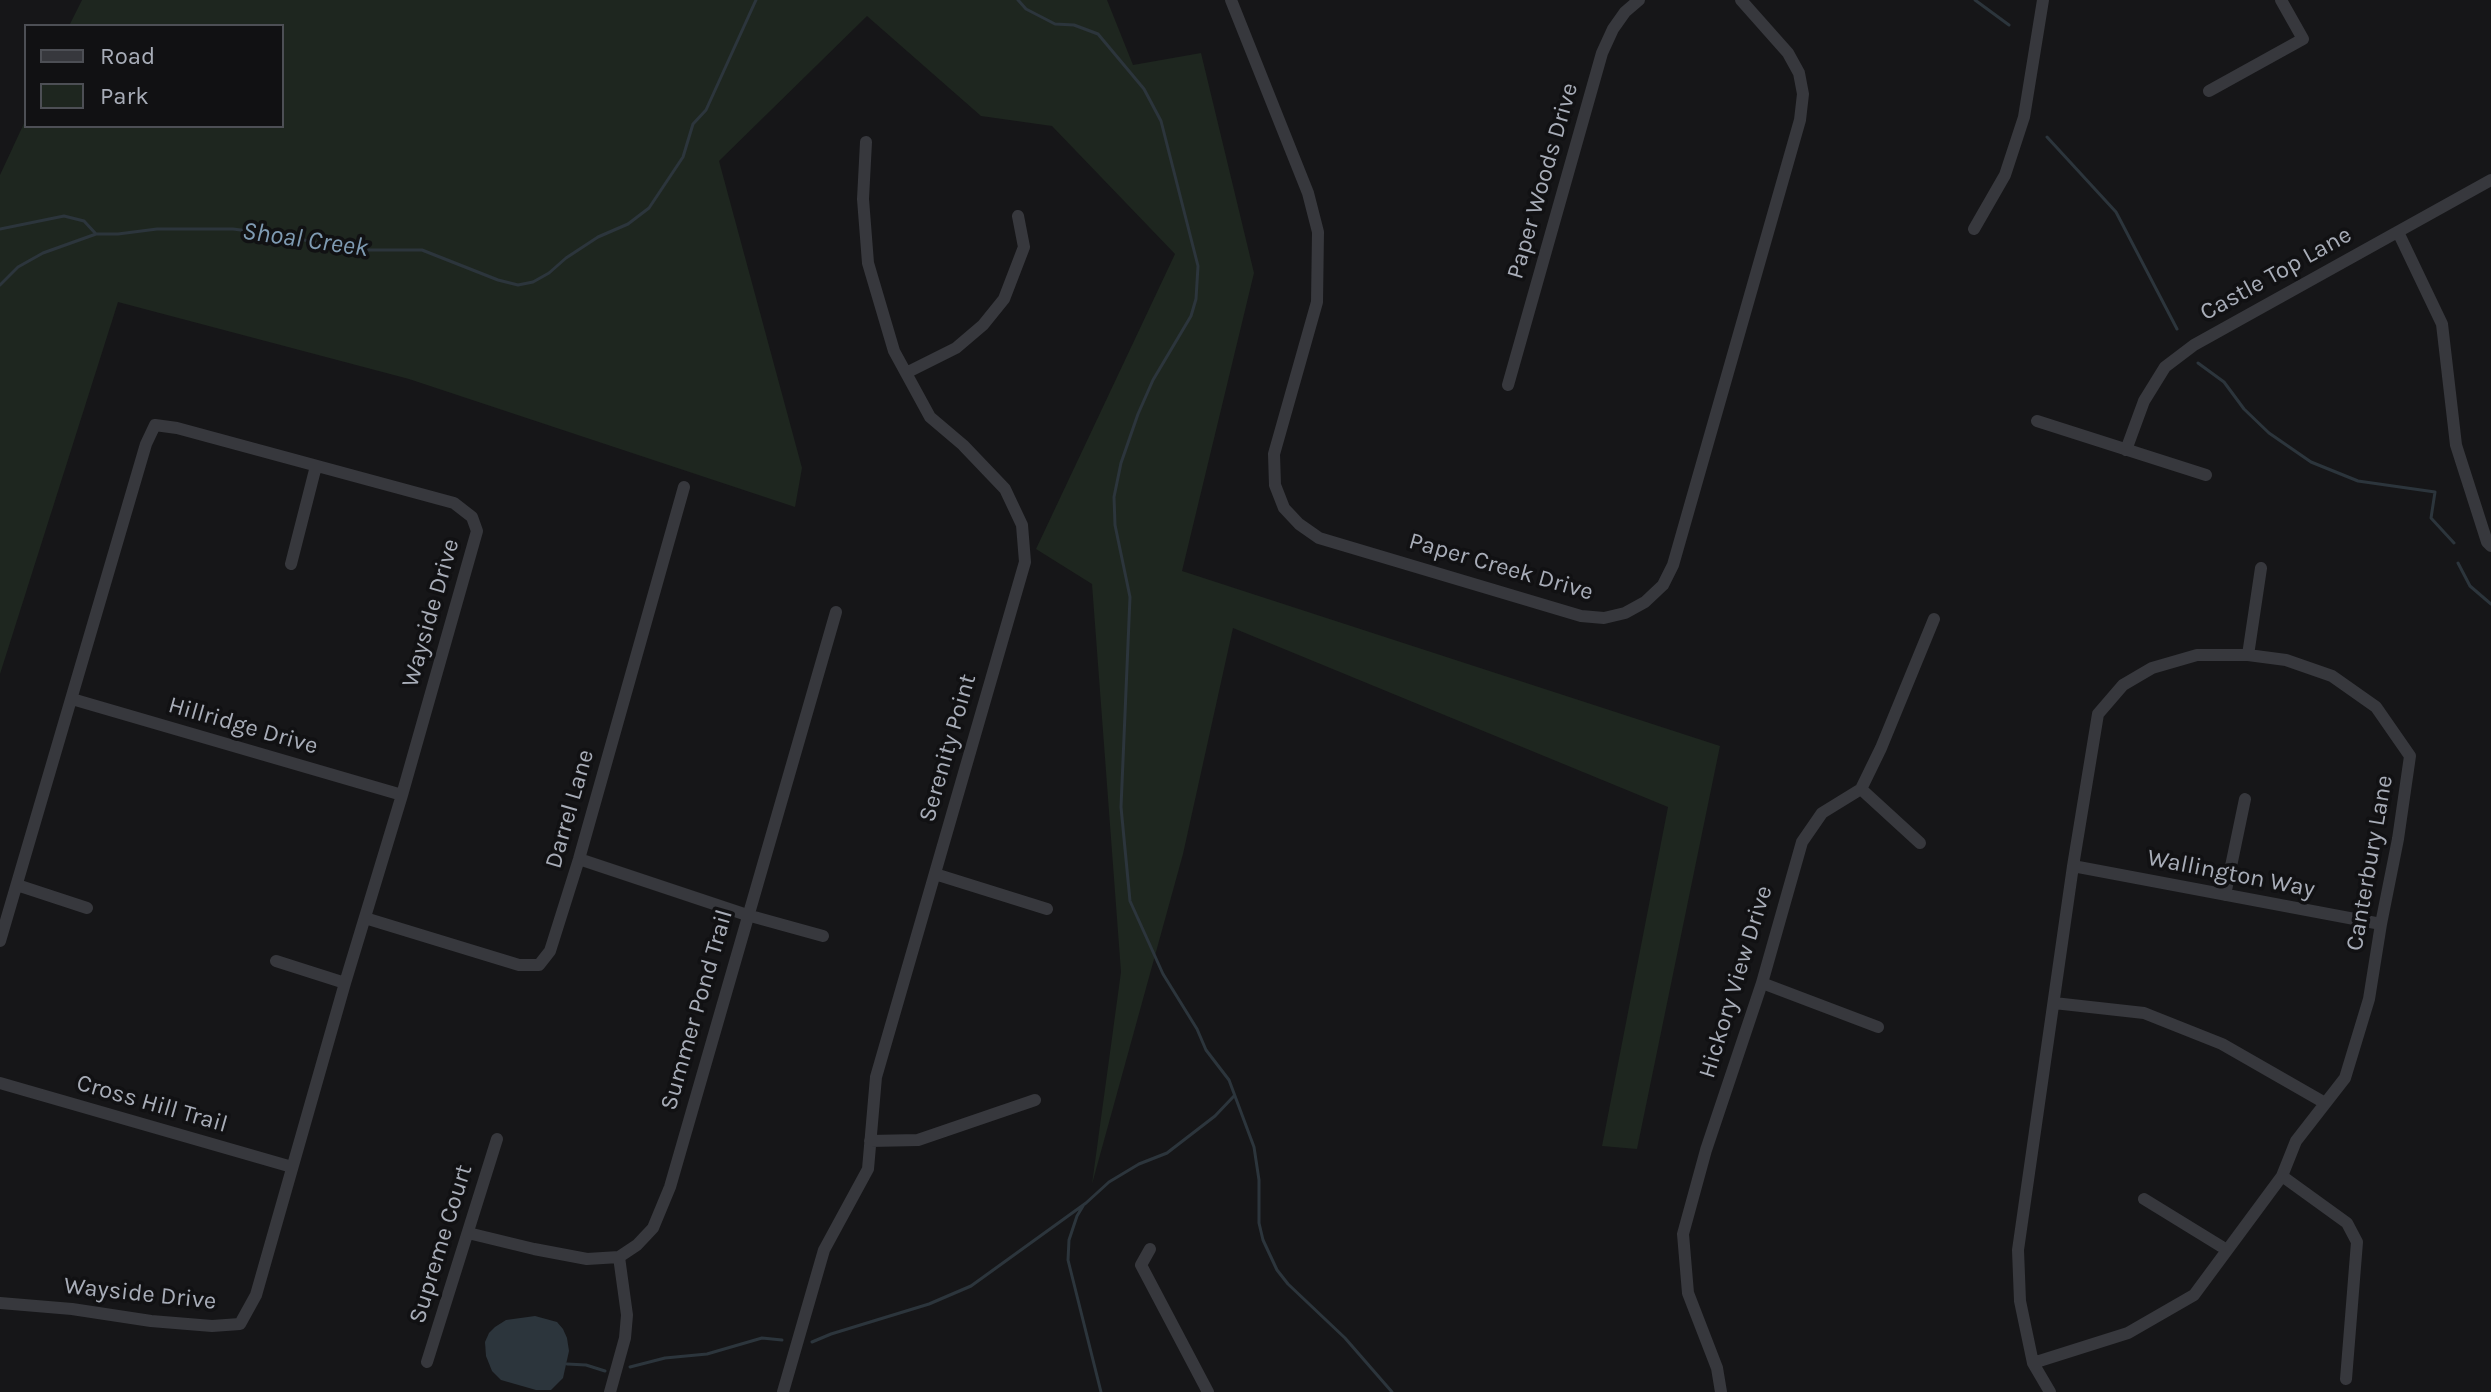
<!DOCTYPE html>
<html>
<head>
<meta charset="utf-8">
<style>
  body { margin:0 }
  #map { position:relative; width:2491px; height:1392px; overflow:hidden; background:#161618; font-family:Karla,sans-serif }
  canvas { display:block }
  .legend { position:absolute; left:24px; top:24px; width:260px; height:104px; box-sizing:border-box; background:#111113; border:2px solid #4d4f55; margin:0; padding:10px 14px; list-style:none; font-size:24px; color:#a8adb8 }
  .legend li { display:flex; align-items:center; gap:16px; height:40px }
  .legend b { width:40px; border:2px solid #4d4f55 }
</style>
</head>
<body>
<div id="map">
<canvas width="2491" height="1392"></canvas>
<ul class="legend">
<li><b style="height:10px;background:#37383d"></b>Road</li>
<li><b style="height:22px;background:#1e261f"></b>Park</li>
</ul>
</div>
<script>
const ctx = document.querySelector('canvas').getContext('2d');
ctx.lineJoin = 'round';
function paint(path, color) {
  ctx.fillStyle = color;
  ctx.fill(path, 'evenodd');
}
function toPath(rows) {
  const path = new Path2D();
  for (const r of rows) {
    path.moveTo(r[0], r[1]);
    for (let i = 2; i < r.length; i += 2) path.lineTo(r[i], r[i + 1]);
  }
  return path;
}
function stroke(path, color, width, dash) {
  ctx.strokeStyle = color;
  ctx.lineWidth = width;
  ctx.lineCap = dash ? 'butt' : 'round';
  ctx.setLineDash(dash || []);
  ctx.stroke(path);
}
function write(font, color, halo, rows, align = 'center') {
  ctx.font = font + ' Karla,sans-serif';
  ctx.lineWidth = 7;
  ctx.setLineDash([]);
  ctx.textBaseline = 'middle';
  ctx.strokeStyle = halo;
  ctx.fillStyle = color;
  for (const [text, x, y, turn = 0] of rows) {
    ctx.save();
    ctx.translate(x, y);
    ctx.rotate((+turn || 0) * Math.PI / 180);
    ctx.textAlign = isNaN(turn) ? turn : align;
    if (halo) ctx.strokeText(text, 0, 0);
    ctx.fillText(text, 0, 0);
    ctx.restore();
  }
}
paint(toPath([
  [82,0,1107,0,1133,65,1201,53,1254,273,1182,571,1720,746,1637,1149,1602,1146,1668,807,1233,628,1183,854,1092,1184,1121,972,1092,584,1036,549,1175,254,1052,126,981,116,867,16,719,161,802,468,795,507,409,379,118,302,0,674,0,175,26,119,26,126,282,126,282,26,69,26]
]), '#1e261f');
paint(toPath([
  [535,1316,557,1322,563,1329,567,1338,569,1351,563,1378,551,1390,536,1390,501,1380,492,1371,486,1356,485,1342,489,1333,495,1327,506,1320]
]), '#2c353c');
stroke(toPath([
  [1018,0,1026,9,1055,24,1074,25,1098,34,1144,89,1161,121,1198,266,1196,299,1191,316,1153,380,1138,414,1121,463,1114,497,1115,525,1130,597,1121,807,1130,901,1163,974,1197,1029,1206,1050,1229,1080,1254,1147,1259,1180,1259,1223,1263,1240,1277,1270,1288,1284,1345,1338,1392,1392],
  [1975,0,2009,25],
  [2047,137,2116,212,2177,329],
  [0,229,64,216,84,221,96,234],
  [0,285,18,267,43,253,96,234,118,234,157,229,233,229,280,235,353,250,422,250,498,280,518,285,533,282,549,273,566,258,598,237,628,224,649,208,683,157,693,124,706,110,756,0],
  [2198,363,2224,382,2244,409,2269,433,2311,462,2358,481,2435,492,2431,518,2454,543],
  [2458,563,2470,586,2491,604],
  [1083,1206,1077,1216,1069,1240,1068,1260,1101,1392],
  [812,1342,831,1334,929,1304,971,1286,1086,1203,1109,1182,1139,1164,1167,1153,1215,1116,1234,1096],
  [567,1364,586,1365,605,1371],
  [630,1367,665,1358,707,1354,762,1338,782,1340]
]), '#2c353c', 3);
stroke(toPath([
  [1231,0,1308,193,1318,232,1317,302,1274,454,1275,485,1284,508,1299,524,1319,538,1581,616,1604,618,1625,613,1645,602,1663,585,1673,565,1800,120,1803,94,1799,73,1788,53,1741,0],
  [2209,91,2303,39,2281,0],
  [1974,229,2005,175,2024,117,2043,0],
  [2398,232,2442,324,2456,445,2487,542,2491,546],
  [906,373,956,348,983,325,1004,299,1024,247,1018,216],
  [1508,385,1602,53,1613,29,1625,12,1639,0],
  [2037,421,2206,475],
  [2126,450,2144,401,2165,367,2194,345,2491,180],
  [291,564,316,466],
  [2248,655,2261,568],
  [72,699,402,795],
  [1861,789,1920,843],
  [579,859,747,915,823,936],
  [2073,866,2381,924],
  [935,874,1047,909],
  [17,885,87,908],
  [2225,895,2245,799],
  [365,918,519,965,539,965,550,951,579,859,684,487],
  [0,941,146,444,155,425,177,428,454,503,472,517,477,531,402,795,345,983,256,1295,240,1324,212,1326,151,1321,72,1309,0,1303],
  [276,961,345,983],
  [1762,983,1878,1027],
  [2054,1003,2144,1013,2222,1044,2325,1103],
  [0,1083,292,1167],
  [870,1141,918,1140,1035,1100],
  [2282,1176,2347,1223,2357,1242,2346,1379],
  [2144,1199,2227,1250],
  [468,1233,534,1249,587,1259,619,1257,637,1245,653,1228,670,1187,836,612],
  [1150,1249,1141,1265,1208,1392],
  [427,1362,497,1139],
  [2033,1363,2128,1333,2194,1295,2282,1176,2296,1141,2345,1078,2369,999,2381,924,2398,839,2410,756,2376,707,2332,676,2286,660,2248,655,2197,655,2152,668,2123,685,2098,714,2073,866,2018,1250,2020,1301,2033,1363,2050,1392],
  [610,1392,625,1338,627,1315,619,1257],
  [783,1392,824,1250,868,1169,876,1077,1025,562,1022,525,1005,489,963,445,930,417,894,351,868,263,863,199,866,142],
  [1721,1392,1717,1368,1688,1293,1683,1234,1706,1150,1762,983,1802,842,1822,813,1861,789,1881,748,1934,619]
]), '#37383d', 12);
write('24px', '#a8adb8', '#111113', [
  ["Paper Woods Drive",1543,181,-74],
  ["Castle Top Lane",2276,274,-29],
  ["Paper Creek Drive",1501,567,16],
  ["Wayside Drive",431,613,-74],
  ["Hillridge Drive",243,726,16],
  ["Serenity Point",948,748,-74],
  ["Darrel Lane",570,809,-74],
  ["Canterbury Lane",2370,863,-80],
  ["Wallington Way",2231,874,11],
  ["Hickory View Drive",1736,982,-73],
  ["Summer Pond Trail",697,1010,-74],
  ["Cross Hill Trail",152,1104,16],
  ["Supreme Court",441,1244,-73],
  ["Wayside Drive",140,1294,6]
]);
write('italic 26px', '#7f9bb3', '#111113', [
  ["Shoal Creek",305,240,8]
]);
</script>
</body>
</html>
